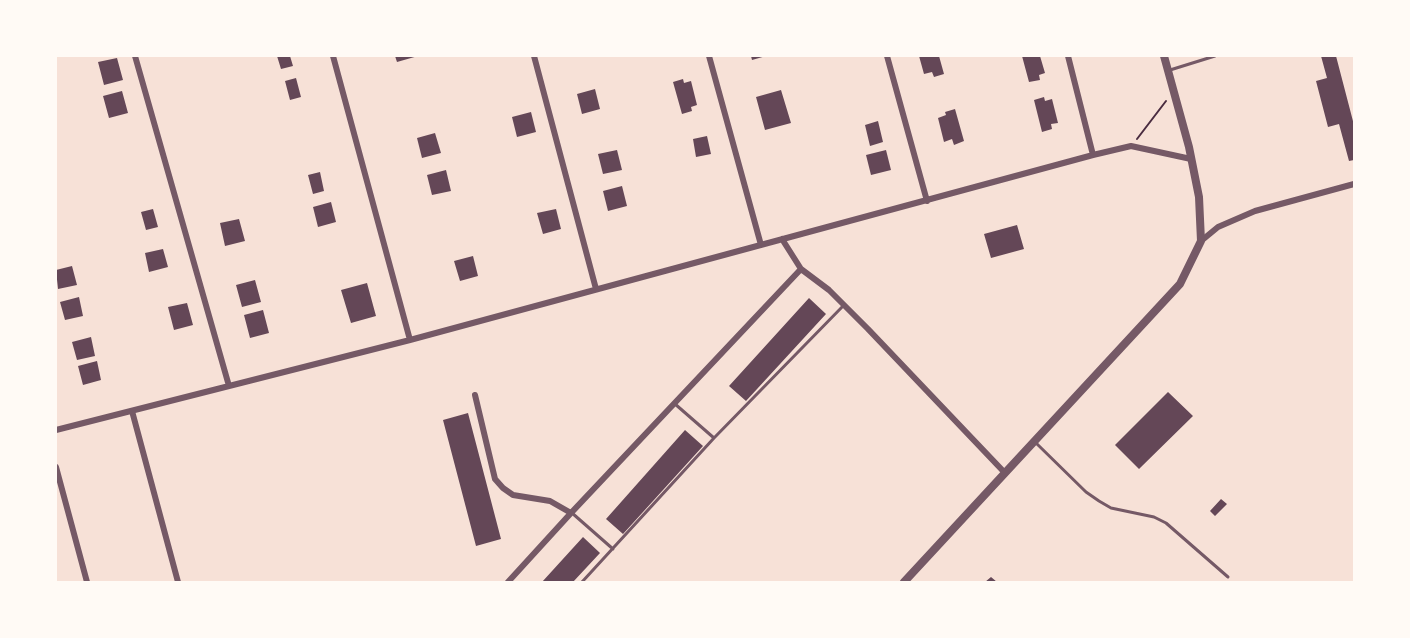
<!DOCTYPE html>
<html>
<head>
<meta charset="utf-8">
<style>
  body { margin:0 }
  #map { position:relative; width:1410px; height:638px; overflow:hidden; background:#f7e1d7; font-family:"PT Sans Narrow",sans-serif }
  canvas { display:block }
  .frame { position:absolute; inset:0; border:57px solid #fffaf5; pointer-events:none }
</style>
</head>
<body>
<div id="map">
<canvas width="1410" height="638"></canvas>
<div class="frame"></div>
</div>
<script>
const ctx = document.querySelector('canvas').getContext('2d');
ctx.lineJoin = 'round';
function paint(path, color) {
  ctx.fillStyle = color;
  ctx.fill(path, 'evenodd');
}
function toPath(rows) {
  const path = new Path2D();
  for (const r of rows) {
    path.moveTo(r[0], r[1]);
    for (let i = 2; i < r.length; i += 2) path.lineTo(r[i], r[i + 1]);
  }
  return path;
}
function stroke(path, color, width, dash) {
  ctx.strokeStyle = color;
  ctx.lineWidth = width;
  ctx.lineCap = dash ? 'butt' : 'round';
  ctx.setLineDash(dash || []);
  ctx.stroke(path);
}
paint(toPath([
  [277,56,290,56,293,66,281,69],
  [395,56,418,56,397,62],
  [751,56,766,56,752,60],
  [919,56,939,56,944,74,934,77,932,72,924,74],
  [1022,56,1040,56,1045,73,1039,75,1040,80,1029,82],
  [1321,56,1336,56,1354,125,1354,160,1349,161,1339,124,1328,127,1316,81,1327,78],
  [117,58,123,80,104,85,98,62],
  [296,78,301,97,290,100,285,81],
  [683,79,684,83,691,81,697,105,691,107,692,111,682,114,673,82],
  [595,89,600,109,582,114,577,94],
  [781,90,791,123,765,130,756,97],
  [122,91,128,113,109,118,103,96],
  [1044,97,1045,101,1052,99,1058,123,1051,124,1052,129,1042,132,1034,100],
  [955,109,964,141,954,145,952,139,944,142,938,118,946,115,945,112],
  [531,112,536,132,517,137,512,117],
  [878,121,883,142,870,146,865,125],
  [435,133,441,153,422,158,417,138],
  [707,136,711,154,696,157,693,139],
  [617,150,622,170,603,174,598,154],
  [886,150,891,170,871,175,866,155],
  [446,170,451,191,432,195,427,175],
  [320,172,324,191,313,194,308,175],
  [622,186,627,206,608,211,603,191],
  [331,202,336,222,318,227,313,207],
  [153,209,158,227,146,230,141,212],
  [556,209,561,229,543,234,537,213],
  [239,219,245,241,225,246,220,223],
  [1017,225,1024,249,991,258,984,234],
  [163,249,168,267,149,272,145,253],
  [473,256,478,276,460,281,454,261],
  [72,266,77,285,58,289,56,270],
  [255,280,261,302,242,307,236,285],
  [367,283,376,316,351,323,341,290],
  [79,297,83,316,65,320,60,302],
  [809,298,826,314,746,401,729,386],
  [187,303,193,325,174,330,168,307],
  [263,310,269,333,250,338,244,315],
  [91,337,95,356,77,360,72,342],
  [97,361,101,380,83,385,78,366],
  [1168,392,1193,416,1139,469,1115,445],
  [468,413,501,539,476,546,443,420],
  [685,430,703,446,623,534,606,519],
  [1221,499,1227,504,1215,516,1210,511],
  [583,537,600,553,573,582,542,582],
  [991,577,997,582,985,582]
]), '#644757');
stroke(toPath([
  [1137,139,1166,101]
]), '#4a2c40', 2);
stroke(toPath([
  [1170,70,1215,56],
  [675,404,714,438],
  [1036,443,1086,492,1099,501,1111,508,1154,517,1166,523,1228,577],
  [572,513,613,549],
  [582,582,714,438,844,305]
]), '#755966', 3);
stroke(toPath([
  [135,56,229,386],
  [333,56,410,340],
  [534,56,596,289],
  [709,56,761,245],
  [887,56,927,201],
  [1068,56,1093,155],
  [782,239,801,269,829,290,868,329,1005,473],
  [1201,241,1218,227,1255,211,1354,184],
  [475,395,495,479,503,488,513,495,550,501,571,513],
  [132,411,178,582],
  [56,430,410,340,1093,155,1131,146,1191,159],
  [56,467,87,582],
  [508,582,571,513,801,269]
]), '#755966', 6);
stroke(toPath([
  [904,582,1180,284,1201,241,1199,197,1189,147,1164,56]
]), '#755966', 8);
</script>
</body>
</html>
